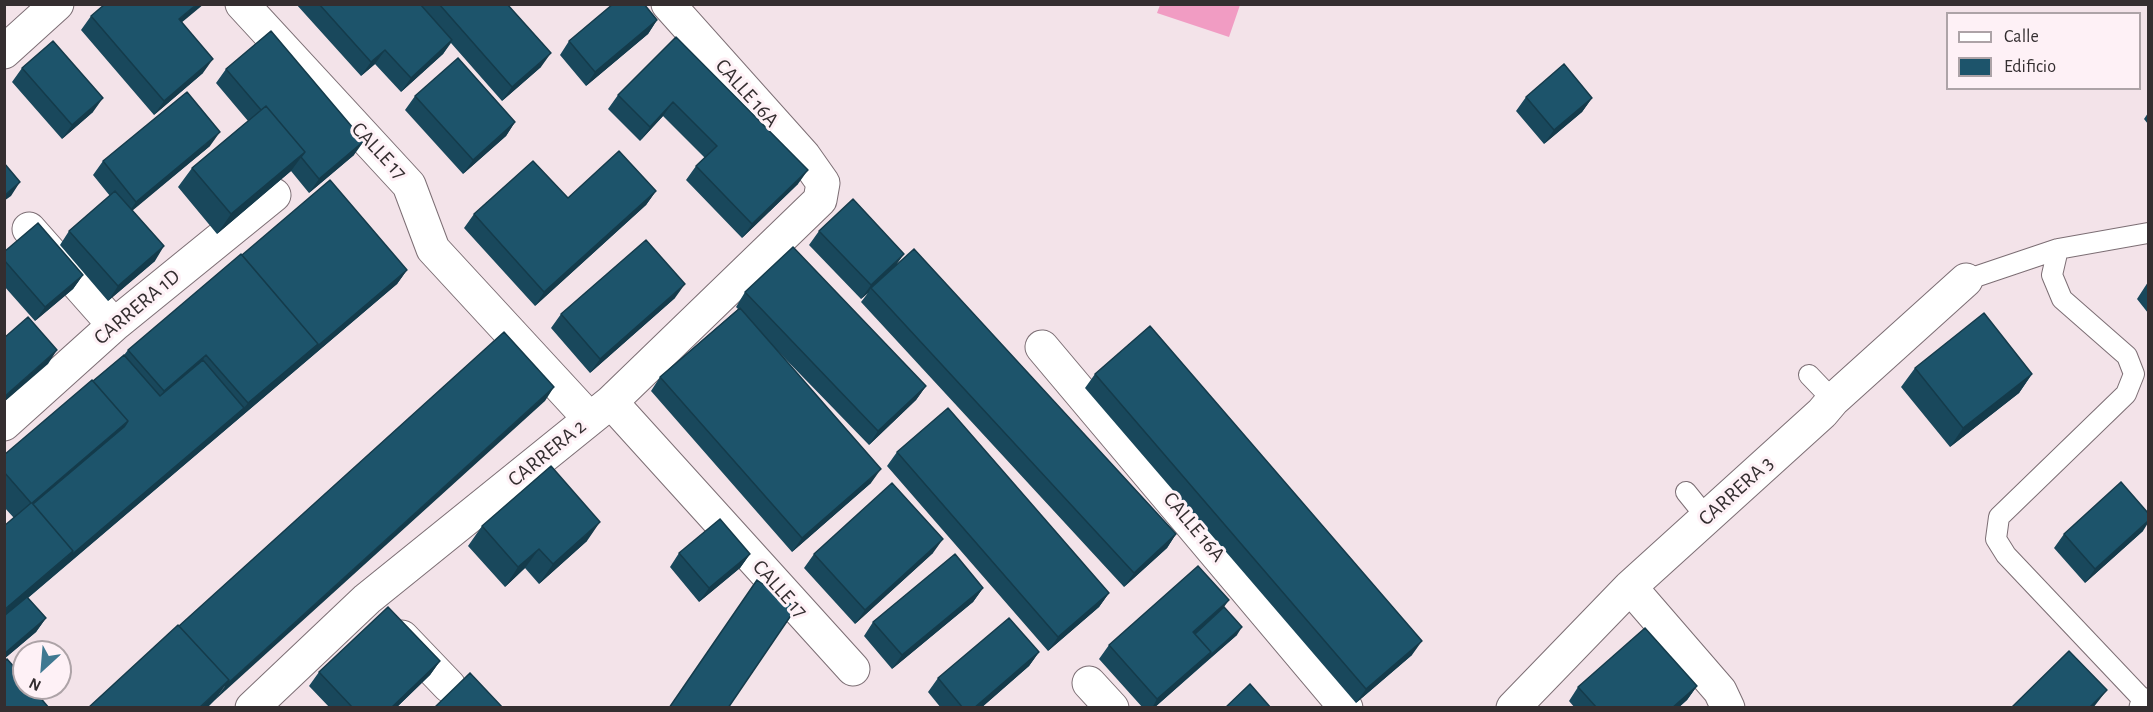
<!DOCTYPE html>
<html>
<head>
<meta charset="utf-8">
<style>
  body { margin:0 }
  #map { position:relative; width:2153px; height:712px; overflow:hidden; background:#f3e3e9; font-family:"Alegreya Sans",sans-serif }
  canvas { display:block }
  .frame { position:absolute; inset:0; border:6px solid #342e30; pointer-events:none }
  .legend { position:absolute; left:1946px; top:12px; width:195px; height:78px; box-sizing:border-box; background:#fef1f6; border:2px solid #ada3a7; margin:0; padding:8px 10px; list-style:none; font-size:18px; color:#342e30 }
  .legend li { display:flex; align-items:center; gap:12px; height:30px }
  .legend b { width:30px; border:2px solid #ada3a7 }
  .north { position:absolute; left:12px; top:640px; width:60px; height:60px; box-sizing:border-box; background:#fef1f6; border:2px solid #ada3a7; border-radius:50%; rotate:206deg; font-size:16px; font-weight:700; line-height:24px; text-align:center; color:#342e30 }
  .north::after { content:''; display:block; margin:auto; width:21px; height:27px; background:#3f7891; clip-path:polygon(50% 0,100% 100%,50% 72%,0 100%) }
</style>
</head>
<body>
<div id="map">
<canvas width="2153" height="712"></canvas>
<div class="frame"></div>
<ul class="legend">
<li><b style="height:8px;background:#fff"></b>Calle</li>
<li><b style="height:16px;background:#1d546b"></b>Edificio</li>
</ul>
<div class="north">N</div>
</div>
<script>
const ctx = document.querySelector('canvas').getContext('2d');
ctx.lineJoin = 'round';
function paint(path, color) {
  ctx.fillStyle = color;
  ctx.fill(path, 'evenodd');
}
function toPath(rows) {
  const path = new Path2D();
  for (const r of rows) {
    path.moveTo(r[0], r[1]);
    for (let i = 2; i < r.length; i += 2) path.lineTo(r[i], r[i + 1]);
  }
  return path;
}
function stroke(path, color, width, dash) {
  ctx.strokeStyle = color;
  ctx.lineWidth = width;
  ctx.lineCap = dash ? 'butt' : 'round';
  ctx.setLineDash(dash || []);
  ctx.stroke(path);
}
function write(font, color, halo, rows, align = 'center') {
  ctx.font = font + ' "Alegreya Sans",sans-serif';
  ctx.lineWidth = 6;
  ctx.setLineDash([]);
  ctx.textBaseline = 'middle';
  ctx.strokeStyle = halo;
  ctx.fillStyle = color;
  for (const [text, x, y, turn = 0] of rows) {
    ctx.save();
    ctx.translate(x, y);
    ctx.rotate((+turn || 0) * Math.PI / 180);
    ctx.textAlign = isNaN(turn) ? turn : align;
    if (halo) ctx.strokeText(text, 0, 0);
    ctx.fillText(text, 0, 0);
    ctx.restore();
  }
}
paint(toPath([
  [1160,5,1160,4,1240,5,1229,37,1157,13]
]), '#f19cc3');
const service = toPath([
  [2058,249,2052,275,2062,299,2127,356,2134,374,2126,394,1999,517,1996,539,2006,555,2148,705],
  [1966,280,2058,249,2148,233],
  [1809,375,1833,400],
  [1686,492,1707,518]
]);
const minor = toPath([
  [242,4,409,185,433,249,589,418],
  [4,52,57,4],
  [29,229,114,325],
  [1042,347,1346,708],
  [611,402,853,669],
  [4,424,114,325,274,195],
  [1630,587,1720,691,1728,708],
  [402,637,449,686],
  [1089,683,1112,708],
  [252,708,367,599,611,402,820,200,823,183,804,156,668,4],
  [1513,708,1630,587,1822,413,1833,400,1966,280],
  [2146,708,2148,705]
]);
stroke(service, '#7c6e74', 22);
stroke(minor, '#7c6e74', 35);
stroke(service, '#fff', 20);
stroke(minor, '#fff', 33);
paint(toPath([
  [296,4,507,4,541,67,502,101,451,43,443,54,401,92,375,64,361,76],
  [91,16,203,73,154,115,81,30],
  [657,20,648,34,586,86,560,55,569,41],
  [676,37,798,184,742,238,686,180,696,166,705,158,663,116,640,141,608,109,618,95],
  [22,68,93,112,62,139,12,82],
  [226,69,354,155,309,193,291,171,217,234,178,187,192,168,248,121,216,83],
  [415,96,515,122,506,136,463,174,405,110],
  [1526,97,1592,98,1582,112,1544,144,1516,111],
  [2148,113,2148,124,2144,119],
  [210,146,132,210,155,261,108,301,60,245,69,231,110,196,93,175,103,161],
  [656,191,646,205,535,306,464,228,474,214,568,198],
  [819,231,897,264,1176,534,1167,548,1124,587,861,302,868,293,861,299,809,245],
  [4,252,83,275,73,289,35,321,4,286],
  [242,255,407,270,397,284,28,598,46,618,36,632,4,659,14,518,4,507,4,455,93,381,124,355,128,350],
  [2148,282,2148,313,2137,299],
  [745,292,926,386,916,400,869,445,768,341,871,483,792,552,651,391,660,377,738,309,736,307],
  [675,298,590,373,551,328,561,314],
  [1915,368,2032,374,2019,393,1950,447,1901,387],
  [1095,374,1412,655,1356,703,1085,388],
  [897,452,1109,593,1099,607,1048,651,887,466],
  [482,526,587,541,539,584,525,568,505,587,468,546],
  [2143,531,2085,583,2054,548,2064,534],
  [679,553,750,554,740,568,699,602,670,567],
  [933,553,855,624,804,568,814,554],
  [983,588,973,602,892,669,864,636,873,622],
  [1224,607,1237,635,1154,708,1143,708,1099,659,1109,645],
  [1039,652,1029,666,981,708,941,708,928,692,938,678],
  [440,661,430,675,396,708,330,708,309,686,319,672],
  [1697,686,1687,700,1678,708,1575,708,1569,701,1578,687]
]), '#19485c');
paint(toPath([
  [197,4,204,4,169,33,179,19],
  [657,20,648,34,586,86,595,72],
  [452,40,443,54,401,92,411,78],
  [385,50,375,64,361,76,371,62],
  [551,53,541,67,502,101,512,87],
  [213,59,203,73,154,115,164,101],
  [103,98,93,112,62,139,72,125],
  [1592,98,1582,112,1544,144,1554,130],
  [673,102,663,116,640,141,650,127],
  [515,122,506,136,463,174,473,160],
  [220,132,210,146,126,216,136,202],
  [364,141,354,155,309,193,319,179],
  [305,152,291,171,217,234,231,214],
  [808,170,798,184,742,238,752,224],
  [20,182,11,196,4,201,4,196],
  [656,191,646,205,535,306,544,292],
  [164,246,155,261,108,301,118,286],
  [904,254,894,268,871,288,868,293,861,299,871,285],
  [407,270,397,284,4,618,4,610,244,408,248,403,318,344],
  [83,275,73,289,35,321,45,307],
  [685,284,675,298,590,373,600,359],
  [57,350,48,364,4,402,4,397],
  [206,355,193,374,150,410,164,391],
  [2032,374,2019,393,1950,447,1963,428],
  [926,386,916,400,869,445,878,431],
  [554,387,545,401,215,700,225,686],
  [128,421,114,441,31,512,32,503],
  [881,469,871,483,792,552,802,538],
  [2148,521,2148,523,2143,531,2085,583,2095,569],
  [600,522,587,541,539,584,553,564],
  [1176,534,1167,548,1124,587,1134,573],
  [943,539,933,553,855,624,865,610],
  [539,549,525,568,505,587,518,567],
  [750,554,740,568,699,602,709,588],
  [983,588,973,602,892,669,902,655],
  [1109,593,1099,607,1048,651,1058,637],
  [1229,600,1219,614,1190,640,1193,632],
  [46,618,36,632,4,659,4,654],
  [1242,627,1237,635,1201,666,1206,659],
  [1422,641,1412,655,1356,703,1366,689],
  [1039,652,1029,666,981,708,974,708],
  [1211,652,1201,666,1154,708,1152,708,1157,699],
  [440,661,430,675,396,708,391,708],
  [229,680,215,700,207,708,199,708],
  [1697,686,1687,700,1678,708,1672,708],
  [2107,690,2093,708,2089,708]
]), '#143b4b');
const building = toPath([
  [105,4,197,4,179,19,213,59,164,101,91,16,105,4],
  [319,4,420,4,452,40,411,78,385,50,371,62,319,4],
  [439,4,507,4,551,53,512,87,439,4],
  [613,4,644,4,657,20,595,72,569,41,613,4],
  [271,31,364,141,319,179,301,157,305,152,266,106,261,110,226,69,271,31],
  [676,37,808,170,752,224,696,166,717,146,673,102,650,127,618,95,676,37],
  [53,41,103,98,72,125,22,68,53,41],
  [458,58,515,122,473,160,415,96,458,58],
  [1564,64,1592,98,1554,130,1526,97,1564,64],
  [187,92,220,132,136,202,103,161,187,92],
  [266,106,305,152,231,214,192,168,266,106],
  [619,151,656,191,544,292,474,214,533,161,568,198,619,151],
  [4,163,20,182,4,196,4,163],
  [330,180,407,270,314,349,318,344,242,255,330,180],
  [115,191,164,246,118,286,69,231,115,191],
  [853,199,904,254,871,285,819,231,853,199],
  [38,223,83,275,45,307,4,260,4,252,38,223],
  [646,240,685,284,600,359,561,314,646,240],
  [793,247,926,386,878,431,745,292,793,247],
  [914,249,1176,534,1134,573,871,288,914,249],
  [241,254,318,344,248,403,206,355,164,391,128,350,241,254],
  [740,308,881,469,802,538,660,377,740,308],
  [1984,313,2032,374,1963,428,1915,368,1984,313],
  [28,317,57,350,4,397,4,338,28,317],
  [1150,326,1422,641,1366,689,1095,374,1150,326],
  [504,332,554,387,225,686,229,680,179,626,504,332],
  [124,355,160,396,203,360,244,408,69,557,73,551,33,504,124,427,128,421,93,381,124,355],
  [92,380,128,421,32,503,73,551,4,610,4,526,31,503,4,472,4,455,92,380],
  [948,408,1109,593,1058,637,897,452,948,408],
  [551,466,600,522,553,564,539,549,518,567,482,526,551,466],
  [2121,482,2148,513,2148,521,2095,569,2064,534,2121,482],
  [892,483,943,539,865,610,814,554,892,483],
  [720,519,750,554,709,588,679,553,720,519],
  [955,554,983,588,902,655,873,622,955,554],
  [1198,566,1229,600,1193,632,1211,652,1157,699,1109,645,1198,566],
  [757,580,796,608,728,708,669,708,757,580],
  [27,597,46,618,4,654,4,616,27,597],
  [388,607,440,661,391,708,353,708,319,672,388,607],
  [1224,607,1242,627,1206,659,1211,652,1195,634,1224,607],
  [1009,618,1039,652,974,708,963,708,938,678,1009,618],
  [178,625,229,680,199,708,88,708,178,625],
  [1645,628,1697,686,1672,708,1597,708,1578,687,1645,628],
  [2069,651,2107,690,2089,708,2011,708,2069,651],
  [7,659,24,678,24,688,32,688,49,708,4,708,4,662,7,659],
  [470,673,503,708,434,708,470,673],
  [1250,684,1271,708,1225,708,1250,684]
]);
paint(building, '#1d546b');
stroke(building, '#143b4b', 1.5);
write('21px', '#342e30', '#fef1f6', [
  ["CALLE 16A",747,93,48],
  ["CALLE 17",379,151,47],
  ["CARRERA 1D",137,307,-40],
  ["CARRERA 2",547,453,-39],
  ["CARRERA 3",1736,491,-42],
  ["CALLE 16A",1194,527,50],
  ["CALLE 17",780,589,48]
]);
</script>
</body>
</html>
